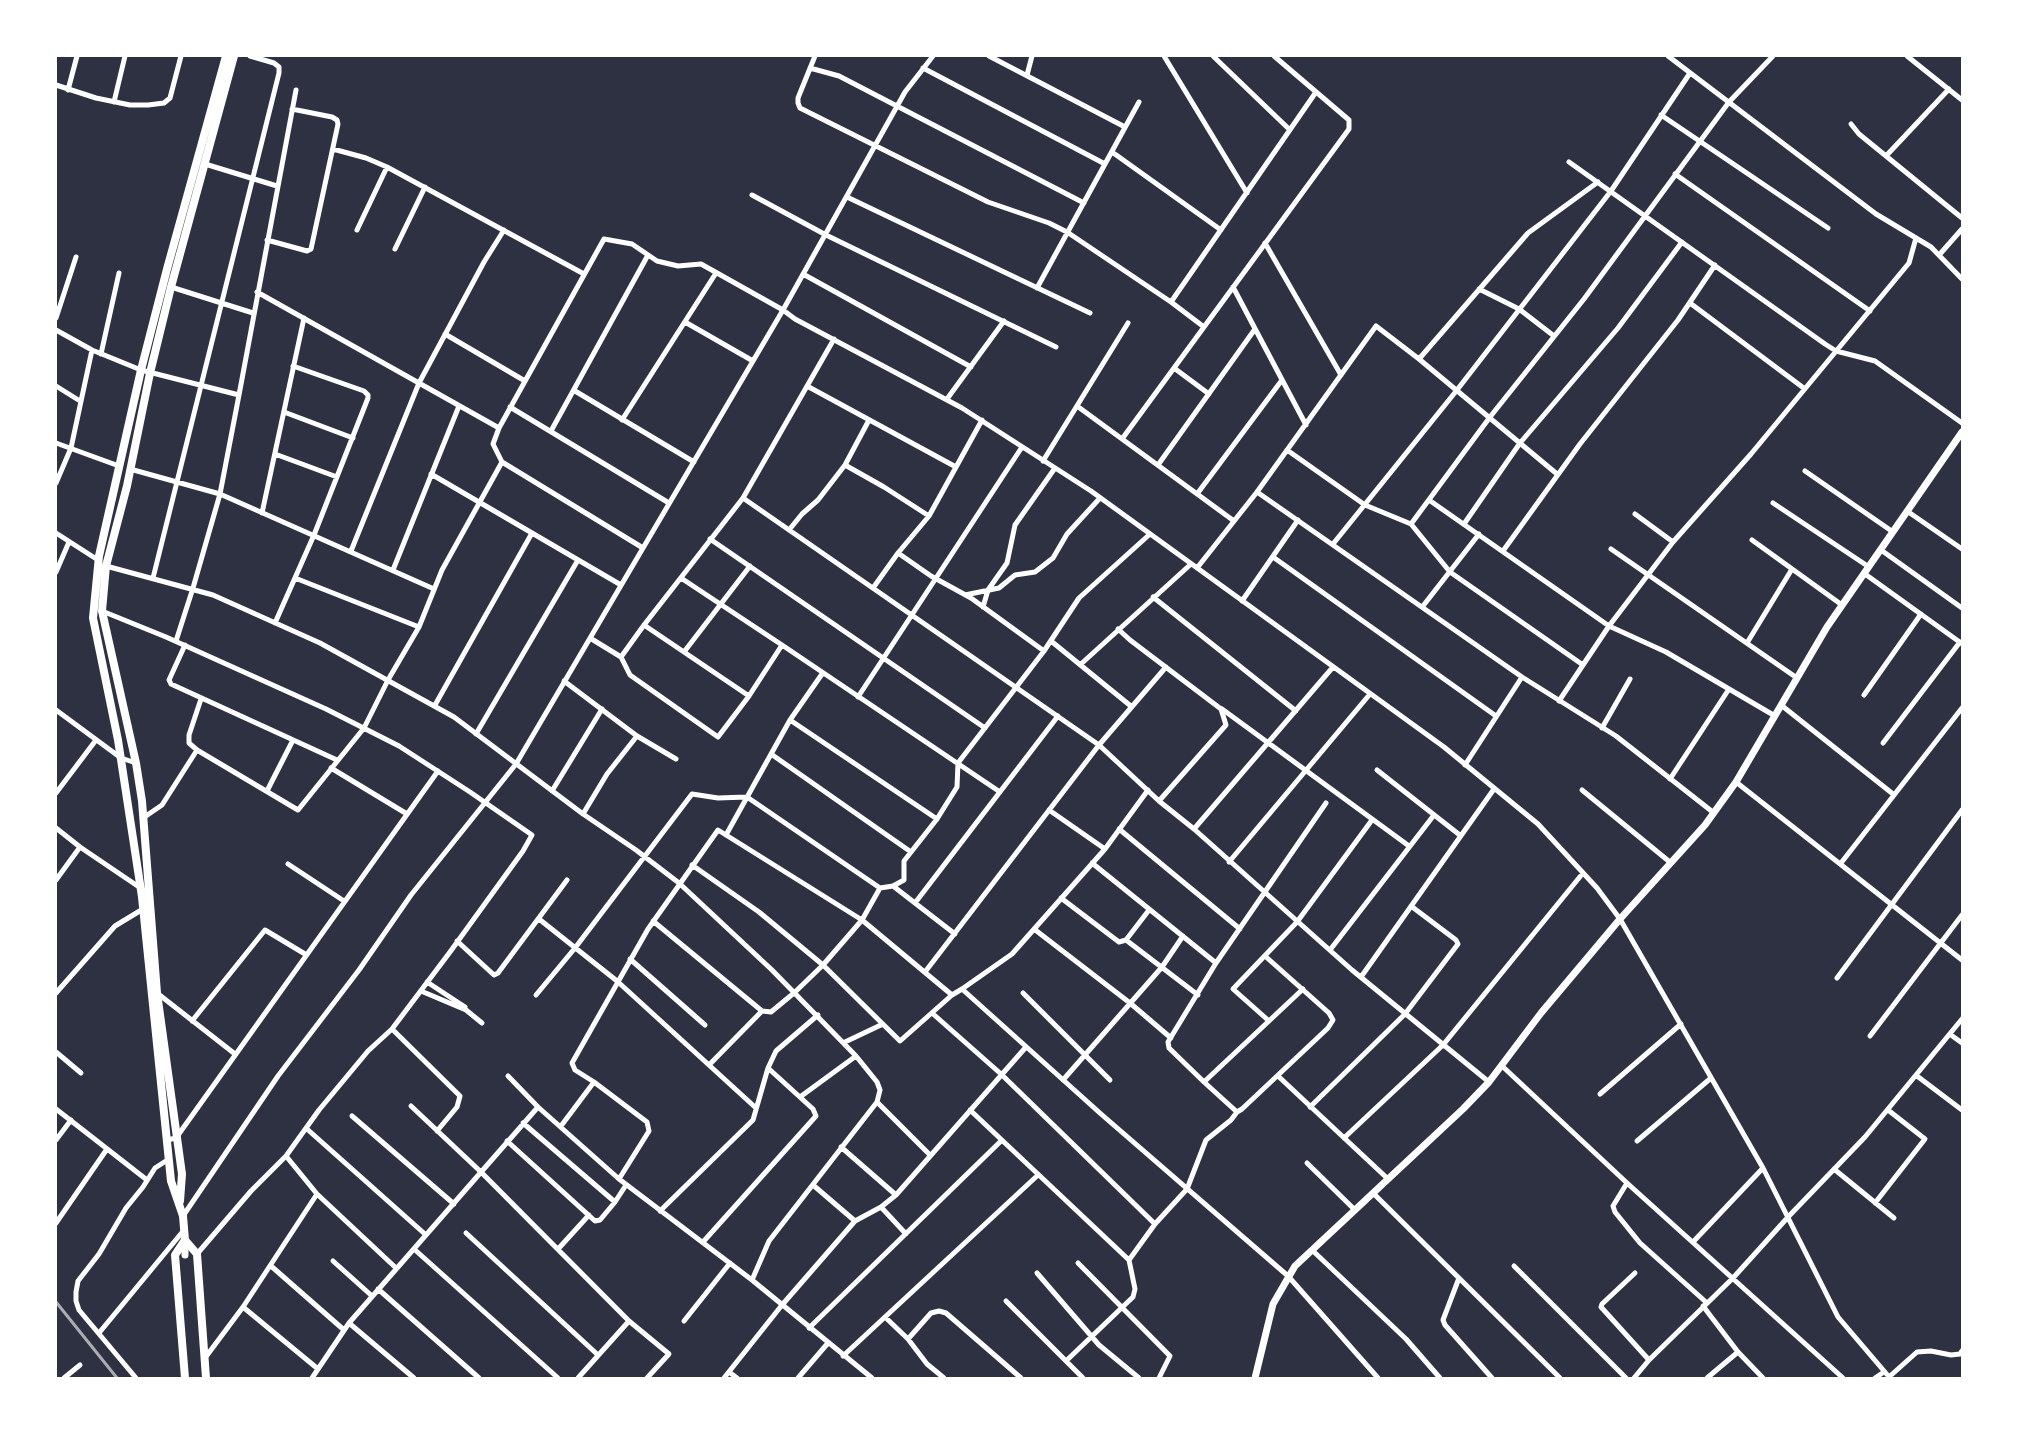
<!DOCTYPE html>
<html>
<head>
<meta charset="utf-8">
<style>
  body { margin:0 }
  #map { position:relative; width:2018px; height:1434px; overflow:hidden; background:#2d3142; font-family:Bitter,serif }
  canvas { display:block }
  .frame { position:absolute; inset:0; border:57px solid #fff; pointer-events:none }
</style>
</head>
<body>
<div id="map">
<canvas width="2018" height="1434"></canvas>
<div class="frame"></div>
</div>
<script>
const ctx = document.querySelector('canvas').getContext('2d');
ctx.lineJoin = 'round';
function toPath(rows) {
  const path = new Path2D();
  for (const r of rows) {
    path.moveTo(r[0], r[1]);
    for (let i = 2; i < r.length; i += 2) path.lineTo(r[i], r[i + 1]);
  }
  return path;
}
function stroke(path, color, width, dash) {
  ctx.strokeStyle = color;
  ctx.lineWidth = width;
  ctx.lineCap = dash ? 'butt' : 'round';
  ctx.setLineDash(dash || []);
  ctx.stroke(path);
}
stroke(toPath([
  [815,56,798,98,798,103,800,108,988,202,1049,223,1067,232,1171,302,1204,327],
  [933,56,905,92,783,310,795,319,962,408,1091,491,1444,747,1538,824,1597,888,1620,919,1763,1168,1838,1317,1890,1378],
  [989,56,1125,127],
  [1164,56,1247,193],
  [1213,56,1290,130],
  [1668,56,1876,214,1931,247,1962,279],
  [1907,56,1962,100],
  [810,68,839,76,1084,203],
  [923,68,1105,164],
  [1027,75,1032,56],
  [56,85,96,98,130,105,148,105,164,103,170,98,181,56],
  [68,90,77,56],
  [114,102,125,56],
  [1661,115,1828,228],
  [1851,124,1859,134,1962,218],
  [333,149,366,158,387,167,584,274],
  [1112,152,1221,230],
  [1886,156,1949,89],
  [1569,162,1825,344,1836,351,1875,361,1962,423],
  [205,164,277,186],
  [1675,174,1870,311],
  [752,195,826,235,1056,347],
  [847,197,1090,313],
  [357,230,387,167],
  [267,240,307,251,311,249,338,124,337,120,332,117,292,109],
  [1265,243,1341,375],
  [395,249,425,187],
  [1940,254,1962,229],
  [803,274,971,367],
  [171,287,253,313],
  [1233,287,1306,425],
  [1037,288,1139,102],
  [1479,289,1519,309,1554,336],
  [257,292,499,428],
  [1171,302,1316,92],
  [1690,303,1805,389],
  [56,318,76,257],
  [685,322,753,361],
  [56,330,92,350,141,370,239,395,296,90],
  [445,334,525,381],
  [101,354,119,273],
  [1419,359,1528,233,1598,182],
  [1174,368,1209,394],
  [56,386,80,401],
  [807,386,956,467],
  [575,391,694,462],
  [947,399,1004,321],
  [1077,406,1234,521],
  [510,407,669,503],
  [284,412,353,438],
  [622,420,716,273],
  [551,431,648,255],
  [1122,439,1349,129,1349,120,1274,56],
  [56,443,119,466],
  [1287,450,1365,505,1411,524,1450,572,1583,665],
  [275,454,337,477],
  [1043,461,1128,323],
  [845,465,884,487,929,516],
  [1158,465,1255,329],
  [130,469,220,494,434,589],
  [1805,471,1893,532],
  [431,474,621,585],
  [56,483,71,448,92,350],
  [1257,492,1522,677,1616,736,1714,813],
  [1197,494,1282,380],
  [743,498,1099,745,1159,801,1194,829,1352,970,1489,1082],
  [1429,500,1609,626,1666,652,1775,716],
  [1773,503,1869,567],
  [1907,511,1962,549],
  [262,513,304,318],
  [1635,514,1673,542],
  [1411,524,1490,417,1584,299,1729,102,1773,56],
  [1464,524,1520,443,1618,328,1682,242],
  [789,530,802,514,818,500,845,465,869,420],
  [56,533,98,560],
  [710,539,985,728],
  [1752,540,1842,605],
  [1333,544,1457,390,1611,191,1690,73],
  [1611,549,1797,678],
  [1881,550,1962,608],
  [351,551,419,383,484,262,504,230],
  [1503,551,1580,444,1678,320,1715,265],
  [898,553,931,576,971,598,1044,651],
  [1273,557,1496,716],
  [106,566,213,595,320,643,454,717,583,814,636,850,679,883,772,970,856,1056,800,1097],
  [1197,568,1257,492,1376,326,1419,359,1557,474],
  [393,570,459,406],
  [56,572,69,542],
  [1865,574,1961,643],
  [153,578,279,73,279,67,274,63,250,56],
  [295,578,419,627],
  [681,578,782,645],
  [873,588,898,553,929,516,982,420],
  [965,595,999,588,1015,575,1035,572,1053,558,1067,534,1100,498],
  [1153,597,1296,711],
  [1242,601,1298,520],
  [1423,606,1479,534],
  [983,607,988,590,1007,563,1015,525,1055,468],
  [102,611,166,637,326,709,399,746,470,792,532,835,523,851,450,952,392,1029,368,1051,319,1110,286,1156,251,1191,197,1254],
  [275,623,314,535,368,398,368,395,364,391,293,366],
  [644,625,749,696],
  [1118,629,1130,640,1221,709,1226,725,1159,801],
  [590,638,621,657,630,675,718,737,749,696,782,645,1000,792],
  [176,641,193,588,220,494,239,395],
  [1051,641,1132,707],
  [1747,643,1792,569],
  [185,645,169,680,171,684,337,760],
  [684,652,750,566],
  [621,657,644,625,743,498,834,339],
  [1081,664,1191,564],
  [822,674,790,720,937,819],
  [564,681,637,736,676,759],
  [1864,695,1921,614],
  [858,697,1022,447],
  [201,699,189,735,189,743,197,750,298,810,364,728,388,680,419,627,442,570,502,462],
  [1559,701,1609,626,1673,542,1751,454,1909,263,1916,238],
  [435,705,532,533],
  [1781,705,1893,794],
  [1222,709,1409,846],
  [56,710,121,758,136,763],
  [1602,728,1630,679],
  [476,734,578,560],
  [1883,743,1960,642],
  [771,754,911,852],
  [1465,765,1522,677],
  [331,768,407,814],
  [1377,770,1461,836],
  [1670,779,1729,689],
  [1736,782,1962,960],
  [1582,790,1671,863],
  [267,791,293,740],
  [552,791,602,709],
  [56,793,96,740],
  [1049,810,1105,849],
  [583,814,607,774,637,736],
  [143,818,162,805,197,750],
  [56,828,80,847,142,889],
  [1119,829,1240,929],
  [1194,829,1333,667],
  [726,835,790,720],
  [1229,862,1370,694],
  [1092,863,1216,963],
  [1841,863,1962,708],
  [288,864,344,901],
  [692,865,759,912,823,965,862,920,880,888],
  [56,880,80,847],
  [893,886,955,934],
  [1061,898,1119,942,1126,940,1149,910],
  [915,903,1058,716],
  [539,919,617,981,756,1108],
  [653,921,762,1011,771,1012,794,993,823,965,900,1041,952,995,962,989,1101,1114,1288,1276,1378,1378],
  [1034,929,1130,1003,1171,1038],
  [1126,940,1198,995],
  [457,941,494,975,498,973,567,880],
  [1330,950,1434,815],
  [1265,956,1329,1013,1333,1020,1328,1028,1242,1109,1237,1112,1204,1082,1303,989],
  [630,959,705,1025],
  [925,972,1099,745,1166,667],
  [1361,977,1494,789],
  [1837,978,1962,810],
  [427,982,465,1007],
  [962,989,1012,954,1105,849,1148,790],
  [421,991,466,1010,482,1023],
  [56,993,115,926,143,909],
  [157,993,235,1054],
  [1023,993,1110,1080],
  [536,995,575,948,692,794,718,798,747,797,880,888,893,886,904,880,904,861,937,819,957,787,958,763,1044,651,1079,598,1150,534],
  [932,1013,1001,1074,1155,1224],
  [192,1021,265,930,305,954],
  [1269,1021,1233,989,1297,922,1372,820],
  [392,1029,460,1096,457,1107,437,1131],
  [1951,1035,1962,1043],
  [1870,1036,1962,915],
  [845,1042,883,1024],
  [56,1052,81,1073],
  [709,1065,762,1011],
  [1501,1065,1627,1183,1843,1378],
  [768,1068,776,1051,818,1015],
  [508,1076,538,1107,619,1179,752,1280,872,1378],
  [1278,1076,1388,1179],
  [1917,1076,1962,1110],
  [1063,1080,1162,967,1183,936],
  [1204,1082,1169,1048,1168,1042,1216,963,1326,803],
  [1600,1094,1681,1024],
  [877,1102,930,1155],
  [411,1106,481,1172,629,1321,669,1354,647,1378],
  [1310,1107,1405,1014,1458,944,1456,940,1411,906],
  [56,1109,147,1180],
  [970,1110,1129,1260],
  [352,1116,454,1204],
  [523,1123,615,1202,626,1185],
  [561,1126,594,1082],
  [307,1129,426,1235],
  [1344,1138,1443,1045,1583,873],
  [56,1140,71,1120],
  [167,1140,176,1138,438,771],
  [507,1141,595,1221,600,1220,615,1202],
  [1637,1141,1711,1078],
  [841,1147,896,1195],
  [286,1156,317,1194,396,1268],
  [1307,1163,1355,1210],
  [1834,1169,1894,1218],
  [619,1179,649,1131,647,1122,594,1082,575,1070,572,1063,648,929,718,830,862,920,952,995],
  [1627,1183,1613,1206,1615,1212,1640,1243,1707,1303],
  [813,1185,855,1221],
  [1373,1193,1560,1378],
  [1875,1203,1925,1139,1888,1110],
  [881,1207,906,1234],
  [660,1211,753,1120,768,1068,813,1109,816,1116,703,1242],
  [183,1216,278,1076,359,970,411,895,516,764,783,310,701,264,678,266,657,261,632,244,604,239,499,428,493,444,502,462,643,548],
  [56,1223,107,1149],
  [466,1233,598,1355],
  [1693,1242,1763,1168],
  [559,1248,589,1215],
  [414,1249,558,1378],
  [1312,1250,1406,1339,1440,1378],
  [333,1261,372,1296],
  [1078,1263,1170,1356,1159,1378],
  [271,1266,344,1330],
  [1514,1266,1626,1378],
  [1037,1273,1099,1345,1139,1378],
  [1635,1273,1602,1304,1601,1307,1649,1360],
  [1459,1278,1443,1320,1445,1325,1492,1378],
  [752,1280,769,1241,877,1102,880,1090,877,1082,856,1056],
  [378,1289,479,1378],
  [1006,1301,1083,1378],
  [1703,1306,1738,1352,1763,1378],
  [243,1307,317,1194],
  [885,1317,908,1339,927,1364,944,1378],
  [684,1321,730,1263],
  [349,1323,414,1378],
  [809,1328,1001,1141],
  [99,1333,184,1230],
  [908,1339,931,1313,939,1311,946,1313,1021,1378],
  [843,1356,1038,1175],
  [205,1358,243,1307,318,1369],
  [1066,1361,1133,1297,1135,1289,1129,1260,1155,1224,1187,1189,1206,1140,1231,1120,1237,1112],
  [729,1372,737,1378],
  [1889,1377,1917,1352,1931,1351,1951,1355,1960,1354,1962,1351],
  [64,1378,80,1365],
  [136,1378,79,1310,76,1301,76,1292,78,1281,99,1254,126,1208,143,1187,155,1168,169,1159],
  [312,1378,349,1323,538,1107],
  [578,1378,629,1321],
  [724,1378,782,1305,855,1221,881,1207,896,1195,1026,1047],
  [798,1378,828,1343],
  [1634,1378,1649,1360,1733,1278,1789,1216,1865,1137,1962,1019],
  [1707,1378,1738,1352],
  [1875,1378,1884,1372]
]), '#fff', 5);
stroke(toPath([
  [185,1255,185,1240],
  [1255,1378,1273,1304,1295,1266,1463,1109,1489,1082,1541,1013,1620,919,1705,825,1736,782,1827,627,1962,432]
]), '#fff', 7);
stroke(toPath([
  [180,1201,182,1174,157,993,142,801,136,763,102,611,106,566,127,486,150,373,171,287,234,56],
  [185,1378,175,1255,185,1240],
  [206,1378,197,1254,185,1240,183,1216,171,1181,142,897,118,740,93,618,99,556,141,370,167,269,226,56]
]), '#fff', 8);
stroke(toPath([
  [56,1302,117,1378]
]), '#abadb3', 3);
</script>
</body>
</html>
